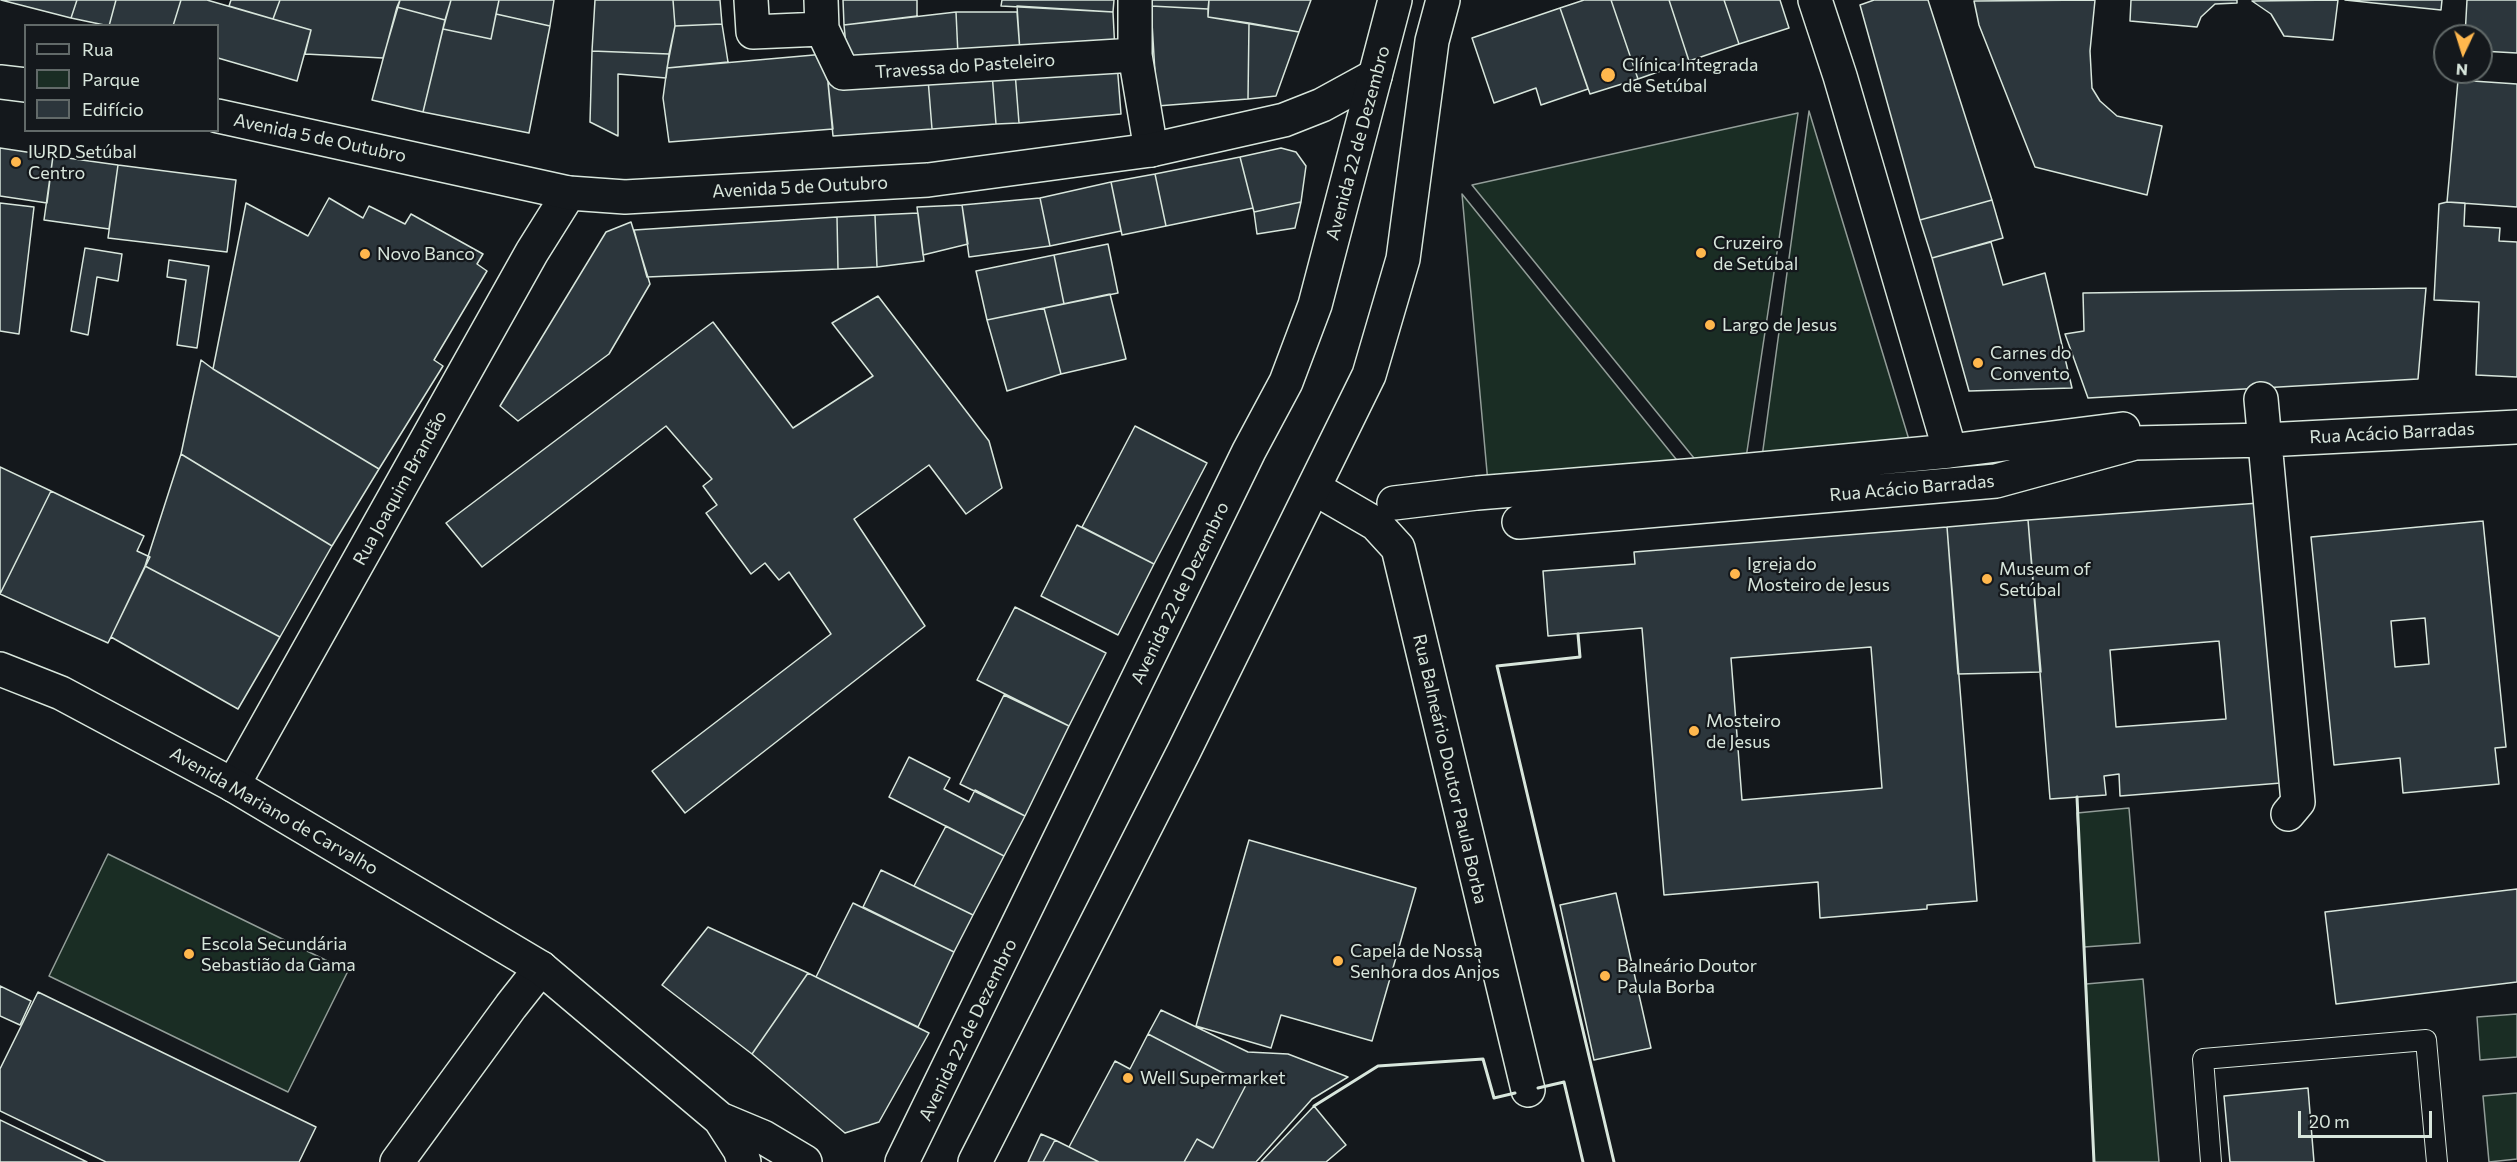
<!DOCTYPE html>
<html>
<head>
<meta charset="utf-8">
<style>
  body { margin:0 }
  #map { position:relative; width:2517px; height:1162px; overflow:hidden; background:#14181c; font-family:Commissioner,sans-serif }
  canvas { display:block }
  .legend { position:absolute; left:24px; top:24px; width:195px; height:108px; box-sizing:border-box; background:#14181c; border:2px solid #626a69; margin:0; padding:8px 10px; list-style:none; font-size:18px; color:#d8e6dc }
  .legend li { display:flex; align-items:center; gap:12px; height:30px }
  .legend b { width:30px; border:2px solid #626a69 }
  .north { position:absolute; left:2433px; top:24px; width:60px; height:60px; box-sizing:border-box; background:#14181c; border:2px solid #626a69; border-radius:50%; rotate:184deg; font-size:16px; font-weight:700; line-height:24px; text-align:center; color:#d8e6dc }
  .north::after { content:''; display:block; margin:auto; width:21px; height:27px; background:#ffb74d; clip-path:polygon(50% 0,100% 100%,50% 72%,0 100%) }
  .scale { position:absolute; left:2298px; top:1111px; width:134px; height:27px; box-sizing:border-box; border:3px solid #d8e6dc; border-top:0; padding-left:8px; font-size:18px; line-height:21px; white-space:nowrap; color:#d8e6dc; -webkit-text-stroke:4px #14181c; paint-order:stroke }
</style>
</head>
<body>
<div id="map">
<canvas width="2517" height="1162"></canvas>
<ul class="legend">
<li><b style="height:8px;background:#14181c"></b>Rua</li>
<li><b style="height:16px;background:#1a2d24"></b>Parque</li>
<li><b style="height:16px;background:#2c363c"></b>Edifício</li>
</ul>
<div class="north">N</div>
<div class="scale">20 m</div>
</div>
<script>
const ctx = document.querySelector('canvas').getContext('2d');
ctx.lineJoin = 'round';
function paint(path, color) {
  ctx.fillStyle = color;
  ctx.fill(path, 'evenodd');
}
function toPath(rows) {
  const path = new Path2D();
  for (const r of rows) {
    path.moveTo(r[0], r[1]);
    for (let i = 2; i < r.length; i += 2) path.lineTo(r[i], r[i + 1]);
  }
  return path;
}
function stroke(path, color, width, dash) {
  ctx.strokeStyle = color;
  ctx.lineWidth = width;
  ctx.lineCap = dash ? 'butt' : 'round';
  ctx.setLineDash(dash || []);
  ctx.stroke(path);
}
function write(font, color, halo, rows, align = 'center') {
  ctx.font = font + ' Commissioner,sans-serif';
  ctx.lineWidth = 4.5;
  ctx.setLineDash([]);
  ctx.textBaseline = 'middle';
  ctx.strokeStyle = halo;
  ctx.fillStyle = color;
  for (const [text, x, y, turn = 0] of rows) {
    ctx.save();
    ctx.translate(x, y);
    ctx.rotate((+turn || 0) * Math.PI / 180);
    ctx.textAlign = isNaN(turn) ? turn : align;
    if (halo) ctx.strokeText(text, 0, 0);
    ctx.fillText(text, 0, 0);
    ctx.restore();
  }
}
const green = toPath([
  [1809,111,1910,443,1762,457,1809,111],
  [1798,113,1746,458,1698,463,1472,185,1798,113],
  [1462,194,1680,464,1488,483,1462,194],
  [2129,808,2140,943,2084,947,2077,813,2129,808],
  [108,854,348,971,288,1092,49,976,108,854],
  [2143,979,2159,1162,2094,1162,2086,984,2143,979],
  [2517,1014,2517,1057,2480,1060,2477,1017,2517,1014],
  [2517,1093,2517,1159,2489,1162,2483,1096,2517,1093]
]);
paint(green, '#1a2d24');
stroke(green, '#939e99', 1.5);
const building = toPath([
  [1,0,77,0,71,18,1,0],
  [77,0,116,0,109,26,71,18,77,0],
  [116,0,181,0,173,26,109,26,116,0],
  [181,0,207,0,311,30,297,81,218,58,218,26,173,26,181,0],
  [231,0,280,0,273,19,229,6,231,0],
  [280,0,400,0,383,58,305,54,311,30,273,19,280,0],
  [400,0,451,0,445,20,397,7,400,0],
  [451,0,499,0,491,39,443,29,451,0],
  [499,0,554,0,550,26,496,14,499,0],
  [595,0,673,0,675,26,669,54,592,51,595,0],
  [673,0,720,0,722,24,675,26,673,0],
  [843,0,917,0,917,16,844,25,843,0],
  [1002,0,1114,0,1113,12,1001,6,1002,0],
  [1151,0,1209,0,1208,9,1151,6,1151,0],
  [1209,0,1311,0,1299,32,1208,17,1209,0],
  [1584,0,1611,0,1638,79,1590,94,1560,8,1584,0],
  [1611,0,1669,0,1689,61,1638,79,1611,0],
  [1669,0,1724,0,1739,44,1689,61,1669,0],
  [1724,0,1780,0,1789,28,1739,44,1724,0],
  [1874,0,1928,0,1992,200,1920,220,1860,5,1874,0],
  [2095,0,2090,51,2092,88,2100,101,2117,116,2162,126,2147,195,2035,167,1979,25,1974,1,2095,0],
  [2131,0,2237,0,2237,3,2215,4,2201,17,2197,27,2130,21,2131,0],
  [2338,0,2333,40,2284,36,2271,14,2252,1,2338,0],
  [2345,0,2442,0,2441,10,2345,0],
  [2467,0,2517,0,2517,53,2481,51,2481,36,2465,36,2467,0],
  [1017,6,1113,12,1115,52,1020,52,1017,6],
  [1151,6,1208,9,1208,17,1249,23,1248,99,1157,106,1151,6],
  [397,7,445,20,423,112,372,100,397,7],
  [1560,8,1588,89,1541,105,1536,88,1494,103,1472,38,1560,8],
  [956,12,1017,12,1020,52,958,55,956,12],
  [956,12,958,55,848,66,844,25,956,12],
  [496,14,550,26,529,133,423,112,443,29,491,39,496,14],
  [1249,23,1299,32,1276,96,1248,99,1249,23],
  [722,24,728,62,667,68,675,26,722,24],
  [592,51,669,54,666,78,618,74,618,136,590,122,592,51],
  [825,54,833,129,669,142,663,98,667,68,825,54],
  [1117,63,1121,114,1019,123,1015,72,1117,63],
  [1015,72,1019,123,996,124,992,73,1015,72],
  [992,73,996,124,932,129,928,79,992,73],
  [928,79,932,129,833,136,828,83,928,79],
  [2458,80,2517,84,2517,207,2447,202,2458,80],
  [0,148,53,156,47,203,0,196,0,148],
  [1281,148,1296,152,1306,166,1301,202,1254,212,1240,157,1281,148],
  [53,156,118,165,109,229,44,220,53,156],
  [1240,157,1253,208,1166,226,1155,174,1240,157],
  [118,165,236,180,227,252,108,238,118,165],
  [1155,174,1166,226,1122,235,1111,182,1155,174],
  [1111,182,1121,231,1050,246,1040,198,1111,182],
  [329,198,363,218,369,206,405,224,411,214,483,254,477,264,487,271,434,360,443,366,379,469,213,369,246,203,308,236,329,198],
  [1040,198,1050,246,969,257,962,205,1040,198],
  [1992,200,2003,238,1932,258,1920,220,1992,200],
  [1301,202,1295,228,1257,234,1254,212,1301,202],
  [2447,202,2465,203,2464,226,2500,228,2499,241,2517,242,2517,377,2476,375,2479,302,2434,300,2439,204,2447,202],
  [0,203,34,207,19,334,0,331,0,203],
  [962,205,968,244,923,255,917,207,962,205],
  [918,213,924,261,877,267,875,215,918,213],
  [875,215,877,267,838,269,837,217,875,215],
  [837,217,838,269,647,277,634,230,837,217],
  [631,222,650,284,609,354,518,421,500,406,606,232,631,222],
  [1991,242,2003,285,2045,273,2072,388,1969,391,1932,258,1991,242],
  [1108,244,1118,293,1064,304,1054,255,1108,244],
  [85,248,122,254,118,281,97,277,88,335,71,331,85,248],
  [1054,255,1064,304,987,320,976,271,1054,255],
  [169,260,209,266,197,348,177,345,186,280,167,277,169,260],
  [2426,288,2418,379,2088,398,2065,334,2084,331,2083,293,2426,288],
  [1110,294,1126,359,1061,374,1044,308,1110,294],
  [878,296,989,441,1002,488,966,514,929,465,854,519,925,626,685,813,652,771,831,634,789,572,779,580,765,563,751,574,706,513,717,505,703,486,712,479,666,426,482,567,446,523,713,322,793,428,873,376,832,323,878,296],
  [1044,308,1061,374,1007,391,987,320,1044,308],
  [201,360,213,369,379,469,332,546,181,454,201,360],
  [1135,426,1207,463,1154,564,1082,527,1135,426],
  [181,454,332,546,280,637,145,566,181,454],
  [0,467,51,491,0,594,0,467],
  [51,491,144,536,137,551,150,557,108,643,0,594,51,491],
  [2259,503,2281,783,2120,796,2119,774,2104,776,2106,795,2050,799,2028,520,2259,503],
  [2219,641,2226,719,2116,727,2110,650,2219,641],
  [2028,520,2041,672,1958,674,1947,527,2028,520],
  [2483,521,2506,747,2495,748,2499,784,2403,793,2400,758,2334,765,2311,537,2483,521],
  [2425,618,2429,664,2395,667,2391,621,2425,618],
  [1077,525,1154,564,1118,635,1041,596,1077,525],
  [1947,527,1977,901,1927,905,1927,909,1820,918,1818,882,1664,895,1642,628,1548,636,1543,571,1635,564,1634,552,1947,527],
  [1871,647,1882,788,1742,800,1731,658,1871,647],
  [145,566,280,637,238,709,111,637,145,566],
  [1015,607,1106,653,1069,726,977,680,1015,607],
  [1004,695,1069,726,1025,816,960,784,1004,695],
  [909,757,950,778,944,789,969,802,975,790,1025,816,1004,856,889,797,909,757],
  [946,826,1004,856,973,915,914,886,946,826],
  [1249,840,1416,888,1372,1041,1281,1015,1271,1048,1196,1026,1249,840],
  [881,870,973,915,954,952,863,907,881,870],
  [2517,889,2517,982,2336,1004,2325,912,2517,889],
  [1616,893,1651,1048,1594,1060,1560,905,1616,893],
  [853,903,954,952,918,1027,816,977,853,903],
  [708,927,808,973,752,1054,662,985,708,927],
  [808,973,929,1033,879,1122,845,1133,752,1054,808,973],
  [0,986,31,1001,20,1025,0,1016,0,986],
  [38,992,316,1127,299,1162,106,1162,0,1111,0,1069,38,992],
  [1161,1010,1248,1052,1288,1054,1348,1077,1312,1099,1256,1162,1184,1162,1197,1139,1213,1148,1246,1085,1148,1034,1161,1010],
  [1148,1034,1246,1085,1213,1148,1197,1139,1184,1162,1099,1162,1069,1147,1115,1061,1130,1069,1148,1034],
  [2308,1088,2314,1162,2230,1162,2224,1096,2308,1088],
  [1314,1106,1346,1145,1326,1162,1261,1162,1314,1106],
  [0,1120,87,1162,0,1162,0,1120],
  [1041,1134,1055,1140,1043,1162,1028,1162,1041,1134],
  [1055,1140,1099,1162,1043,1162,1055,1140]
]);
paint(building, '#2c363c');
stroke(building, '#d8e6dc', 1.5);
const lane = toPath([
  [2211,1162,2203,1059,2426,1040,2437,1162]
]);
const street = toPath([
  [751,0,753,32,822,29,821,0],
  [1135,0,1135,55,1151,150],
  [1815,0,1840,76,1950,451],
  [822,29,843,73,1135,55],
  [2261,399,2298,802,2288,814],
  [1314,488,1376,524,1398,548,1528,1090],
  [1394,503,1477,493,1698,475,1950,451,2123,429],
  [1519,522,1996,481,2135,443,2265,440,2517,427],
  [233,785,532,252,569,193],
  [397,1162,511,1006,541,968]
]);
const secondary = toPath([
  [0,82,26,85],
  [218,116,569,193,625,197,928,180,1151,150,1284,120,1322,105,1375,76],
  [0,669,61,693,233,785,541,968,720,1119,763,1137,805,1162],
  [720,1119,740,1150,744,1162]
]);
const primary = toPath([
  [902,1162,1249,451,1286,382,1315,305,1395,0],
  [975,1162,1184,751,1369,375,1403,259,1432,41,1443,0]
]);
stroke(lane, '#d8e6dc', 22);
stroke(street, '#d8e6dc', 36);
stroke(secondary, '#d8e6dc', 36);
stroke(primary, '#d8e6dc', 36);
stroke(lane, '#14181c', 20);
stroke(street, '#14181c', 33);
stroke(secondary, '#14181c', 33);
stroke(primary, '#14181c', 33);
stroke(toPath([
  [1578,634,1580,657,1497,666,1614,1162],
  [2077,797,2094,1162],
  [1538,1088,1564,1082,1583,1162],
  [1314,1106,1378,1066,1483,1059,1494,1098,1515,1093]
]), '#d8e6dc', 3);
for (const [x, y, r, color] of [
  [1608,75,8,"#ffb74d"],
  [16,162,6,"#ffb74d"],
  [1701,253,6,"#ffb74d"],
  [365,254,6,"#ffb74d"],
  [1710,325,6,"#ffb74d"],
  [1978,363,6,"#ffb74d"],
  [1735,574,6,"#ffb74d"],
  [1987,579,6,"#ffb74d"],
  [1694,731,6,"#ffb74d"],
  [189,954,6,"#ffb74d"],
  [1338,961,6,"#ffb74d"],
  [1605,976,6,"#ffb74d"],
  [1128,1078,6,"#ffb74d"]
]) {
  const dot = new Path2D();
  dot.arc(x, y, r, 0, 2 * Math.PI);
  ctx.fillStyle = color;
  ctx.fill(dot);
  stroke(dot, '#14181c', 2);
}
write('18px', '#d8e6dc', '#14181c', [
  ["Clínica Integrada",1622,65],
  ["de Setúbal",1622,86],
  ["IURD Setúbal",28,152],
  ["Centro",28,173],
  ["Cruzeiro",1713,243],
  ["de Setúbal",1713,264],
  ["Novo Banco",377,254],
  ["Largo de Jesus",1722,325],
  ["Carnes do",1990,353],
  ["Convento",1990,374],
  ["Igreja do",1747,564],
  ["Mosteiro de Jesus",1747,585],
  ["Museum of",1999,569],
  ["Setúbal",1999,590],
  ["Mosteiro",1706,721],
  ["de Jesus",1706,742],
  ["Escola Secundária",201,944],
  ["Sebastião da Gama",201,965],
  ["Capela de Nossa",1350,951],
  ["Senhora dos Anjos",1350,972],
  ["Balneário Doutor",1617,966],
  ["Paula Borba",1617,987],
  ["Well Supermarket",1140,1078]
], 'left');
write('18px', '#d8e6dc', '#14181c', [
  ["Travessa do Pasteleiro",965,66,-4],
  ["Avenida 5 de Outubro",320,138,12],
  ["Avenida 22 de Dezembro",1358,143,-75],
  ["Avenida 5 de Outubro",800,187,-3],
  ["Rua Acácio Barradas",2392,433,-3],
  ["Rua Joaquim Brandão",400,488,-61],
  ["Rua Acácio Barradas",1912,488,-5],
  ["Avenida 22 de Dezembro",1180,593,-64],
  ["Rua Balneário Doutor Paula Borba",1450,769,77],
  ["Avenida Mariano de Carvalho",274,811,30],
  ["Avenida 22 de Dezembro",968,1030,-64]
]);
</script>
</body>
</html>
